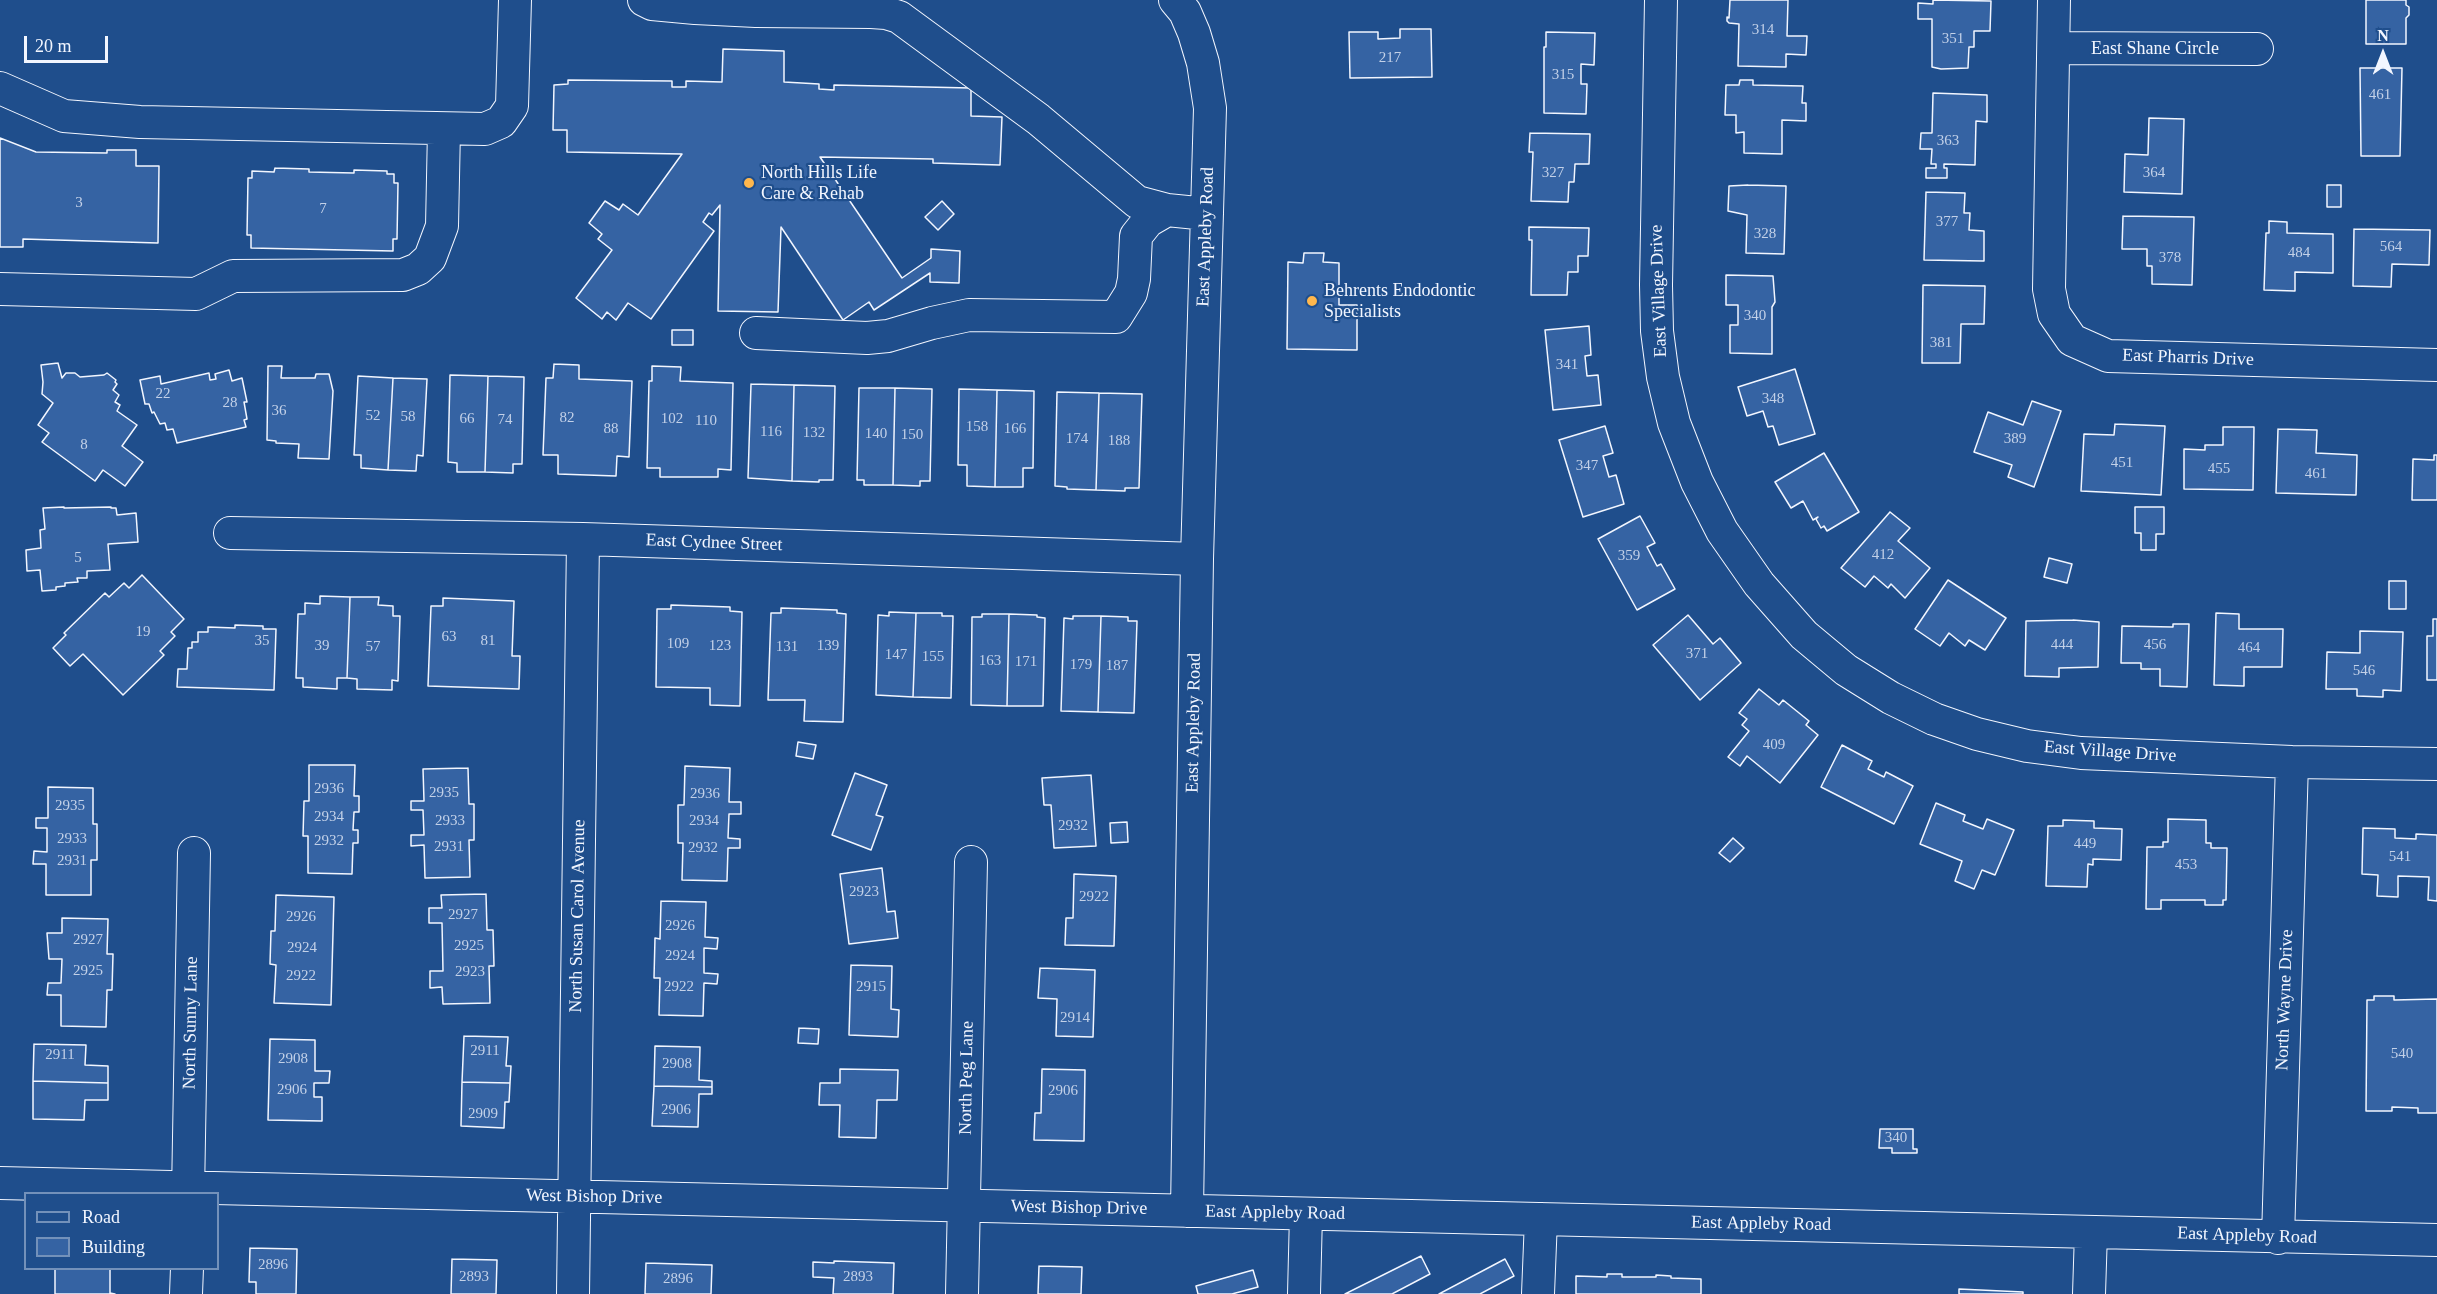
<!DOCTYPE html>
<html>
<head>
<meta charset="utf-8">
<style>
  body { margin:0 }
  #map { position:relative; width:2437px; height:1294px; overflow:hidden; background:#1f4e8c; font-family:Georgia,serif }
  canvas { display:block }
  .legend { position:absolute; left:24px; top:1192px; width:195px; height:78px; box-sizing:border-box; background:#1f4e8c; border:2px solid #7391ba; margin:0; padding:8px 10px; list-style:none; font-size:18px; color:#f2f6ff }
  .legend li { display:flex; align-items:center; gap:12px; height:30px }
  .legend b { width:30px; border:2px solid #7391ba }
  .north { position:absolute; left:2353px; top:24px; width:60px; height:60px; -webkit-text-stroke:4px #1f4e8c; paint-order:stroke; rotate:0deg; font-size:16px; font-weight:700; line-height:24px; text-align:center; color:#f2f6ff }
  .north::after { content:''; display:block; margin:auto; width:21px; height:27px; background:#f2f6ff; clip-path:polygon(50% 0,100% 100%,50% 72%,0 100%) }
  .scale { position:absolute; left:24px; top:36px; width:84px; height:27px; box-sizing:border-box; border:3px solid #f2f6ff; border-top:0; padding-left:8px; font-size:18px; line-height:21px; white-space:nowrap; color:#f2f6ff; -webkit-text-stroke:4px #1f4e8c; paint-order:stroke }
</style>
</head>
<body>
<div id="map">
<canvas width="2437" height="1294"></canvas>
<ul class="legend">
<li><b style="height:8px;background:#1f4e8c"></b>Road</li>
<li><b style="height:16px;background:#3563a3"></b>Building</li>
</ul>
<div class="north">N</div>
<div class="scale">20 m</div>
</div>
<script>
const ctx = document.querySelector('canvas').getContext('2d');
ctx.lineJoin = 'round';
function paint(path, color) {
  ctx.fillStyle = color;
  ctx.fill(path, 'evenodd');
}
function toPath(rows) {
  const path = new Path2D();
  for (const r of rows) {
    path.moveTo(r[0], r[1]);
    for (let i = 2; i < r.length; i += 2) path.lineTo(r[i], r[i + 1]);
  }
  return path;
}
function stroke(path, color, width, dash) {
  ctx.strokeStyle = color;
  ctx.lineWidth = width;
  ctx.lineCap = dash ? 'butt' : 'round';
  ctx.setLineDash(dash || []);
  ctx.stroke(path);
}
function write(font, color, halo, rows, align = 'center') {
  ctx.font = font + ' Georgia,serif';
  ctx.lineWidth = 4.5;
  ctx.setLineDash([]);
  ctx.textBaseline = 'middle';
  ctx.strokeStyle = halo;
  ctx.fillStyle = color;
  for (const [text, x, y, turn = 0] of rows) {
    ctx.save();
    ctx.translate(x, y);
    ctx.rotate((+turn || 0) * Math.PI / 180);
    ctx.textAlign = isNaN(turn) ? turn : align;
    if (halo) ctx.strokeText(text, 0, 0);
    ctx.fillText(text, 0, 0);
    ctx.restore();
  }
}
const building = toPath([
  [1730,0,1788,0,1787,36,1807,36,1806,55,1786,54,1786,67,1738,66,1739,24,1729,23,1727,21,1727,17,1729,18,1730,0],
  [1933,0,1991,1,1990,31,1974,31,1974,47,1969,47,1968,68,1941,69,1932,67,1932,19,1918,19,1918,3,1933,4,1933,0],
  [2366,0,2406,0,2406,5,2409,7,2409,15,2406,18,2406,44,2366,44,2366,0],
  [1400,29,1431,29,1432,77,1350,78,1349,32,1378,32,1378,39,1400,38,1400,29],
  [1546,32,1595,33,1594,65,1581,64,1581,84,1587,84,1586,114,1544,113,1544,47,1546,47,1546,32],
  [723,49,784,51,784,82,819,84,819,89,834,90,834,85,971,88,971,116,1002,117,1000,165,933,163,933,159,820,157,902,278,931,258,931,249,960,251,959,283,930,282,930,273,874,310,869,302,843,320,781,227,778,312,718,311,720,205,712,215,709,213,703,222,714,231,651,319,628,303,616,320,607,312,602,319,576,298,612,250,598,239,602,234,589,223,605,201,619,210,623,204,638,215,682,154,567,152,567,130,553,130,554,85,568,84,568,80,672,81,672,87,686,87,686,81,722,82,723,49],
  [2360,68,2402,68,2400,156,2361,156,2360,68],
  [1740,80,1753,80,1753,85,1803,86,1802,103,1806,103,1806,121,1782,120,1782,154,1744,153,1744,132,1736,133,1736,115,1725,115,1726,85,1739,85,1740,80],
  [1933,93,1987,95,1987,122,1976,121,1975,165,1944,164,1944,168,1947,168,1947,178,1926,178,1926,168,1936,168,1936,164,1931,164,1932,149,1920,149,1921,133,1932,133,1933,93],
  [2149,118,2184,119,2182,194,2124,192,2125,154,2148,155,2149,118],
  [1530,133,1590,134,1589,164,1575,164,1574,182,1569,182,1568,202,1531,201,1533,152,1529,152,1530,133],
  [0,138,36,152,107,153,107,150,136,150,136,166,159,166,158,243,23,239,23,247,0,247,0,138],
  [275,168,309,169,309,172,354,173,354,170,387,171,387,174,394,174,394,183,398,183,397,239,393,239,393,251,251,248,251,235,247,235,248,178,252,178,252,171,274,172,275,168],
  [1748,185,1786,186,1784,254,1746,253,1747,215,1728,211,1729,186,1748,185],
  [2327,185,2341,185,2341,207,2327,207,2327,185],
  [1926,192,1965,193,1964,213,1970,213,1969,230,1984,231,1984,261,1924,260,1926,192],
  [942,201,954,214,938,230,925,217,942,201],
  [2123,216,2194,217,2192,285,2152,284,2152,266,2147,266,2147,249,2122,249,2123,216],
  [2269,221,2287,222,2287,233,2333,234,2333,273,2295,272,2295,291,2264,290,2266,233,2269,233,2269,221],
  [1529,227,1589,228,1588,256,1578,256,1578,272,1568,272,1567,295,1531,295,1532,240,1529,240,1529,227],
  [2354,229,2430,230,2429,265,2392,264,2391,287,2353,286,2354,229],
  [1304,253,1324,253,1323,262,1339,263,1339,305,1357,305,1357,350,1287,349,1288,262,1303,263,1304,253],
  [1726,275,1773,276,1775,302,1772,307,1772,354,1730,353,1730,325,1738,325,1738,305,1726,305,1726,275],
  [1923,285,1985,286,1984,324,1961,324,1960,363,1922,363,1923,285],
  [1589,326,1591,355,1585,356,1587,376,1598,375,1601,405,1553,410,1545,330,1589,326],
  [672,330,693,330,693,345,672,345,672,330],
  [58,363,62,378,66,373,75,373,80,377,104,375,107,373,116,380,115,382,117,384,113,390,119,395,115,402,120,405,117,411,137,425,122,446,143,462,125,486,103,470,95,481,42,442,49,433,38,425,53,403,42,394,43,382,41,365,58,363],
  [554,364,579,365,579,379,632,381,629,457,617,456,616,476,558,474,558,455,543,455,546,378,553,378,554,364],
  [268,366,282,366,281,378,315,378,316,374,329,374,333,391,329,459,298,458,299,444,276,443,276,441,267,440,268,366],
  [652,366,681,367,680,381,733,383,731,470,718,469,718,477,660,477,660,468,647,468,649,381,652,381,652,366],
  [1795,369,1815,434,1779,445,1773,426,1768,427,1763,411,1747,416,1738,387,1795,369],
  [229,370,232,381,242,378,247,402,244,402,247,419,244,420,246,427,177,443,173,429,167,430,165,423,160,424,154,412,152,413,149,404,145,404,140,380,160,376,161,384,209,373,210,380,216,379,215,374,229,370],
  [450,375,488,376,485,472,457,472,457,463,448,462,450,375],
  [358,376,393,378,388,470,361,468,361,455,354,455,358,376],
  [488,376,524,377,522,464,513,464,513,473,485,472,488,376],
  [393,378,427,379,423,456,417,455,416,471,388,470,393,378],
  [751,384,794,385,792,481,748,478,751,384],
  [794,385,835,386,833,480,819,480,819,482,792,481,794,385],
  [859,388,895,388,893,485,864,485,864,480,857,480,859,388],
  [895,388,932,389,930,481,920,481,920,486,893,485,895,388],
  [959,389,997,390,995,487,967,486,967,465,958,465,959,389],
  [997,390,1034,391,1033,468,1023,468,1023,487,995,487,997,390],
  [1057,392,1099,393,1096,490,1067,489,1067,487,1055,486,1057,392],
  [1099,393,1142,394,1139,488,1125,488,1125,491,1096,490,1099,393],
  [2032,401,2061,411,2034,487,2008,477,2012,465,1974,452,1988,412,2023,425,2032,401],
  [2115,424,2165,426,2161,495,2081,491,2084,434,2114,435,2115,424],
  [1605,426,1613,453,1603,456,1609,477,1616,475,1624,504,1583,517,1559,440,1605,426],
  [2223,427,2254,427,2253,490,2184,489,2184,449,2205,450,2205,445,2223,445,2223,427],
  [2278,429,2317,430,2316,453,2357,455,2356,495,2276,493,2278,429],
  [1824,453,1859,512,1827,531,1824,526,1821,528,1816,519,1818,517,1813,520,1803,501,1791,508,1775,482,1824,453],
  [2434,455,2437,455,2437,500,2412,500,2413,459,2434,460,2434,455],
  [64,507,64,508,111,507,111,508,116,508,117,515,136,513,138,542,108,544,110,570,87,571,87,578,77,578,78,582,65,583,65,586,56,587,56,590,42,591,40,570,27,571,26,550,41,548,40,530,45,529,43,508,64,507],
  [2135,507,2164,507,2164,534,2156,534,2156,550,2141,550,2141,533,2135,533,2135,507],
  [1890,512,1910,528,1898,541,1930,568,1905,598,1891,584,1888,588,1874,576,1865,587,1841,568,1890,512],
  [1640,516,1655,543,1647,547,1657,566,1661,564,1675,589,1637,610,1598,539,1640,516],
  [2049,558,2072,564,2067,583,2044,577,2049,558],
  [142,575,184,619,171,632,175,636,160,651,164,655,123,695,83,654,70,666,53,648,66,635,64,633,105,593,109,597,124,583,129,588,142,575],
  [1948,580,2006,618,1985,650,1969,640,1965,646,1949,633,1940,646,1915,629,1948,580],
  [2389,581,2406,581,2406,609,2389,609,2389,581],
  [320,596,350,597,347,678,337,678,337,689,303,687,303,678,296,678,298,614,305,614,305,603,320,604,320,596],
  [350,597,379,597,378,605,393,606,393,616,400,616,398,681,392,680,392,690,357,689,357,679,347,678,350,597],
  [443,598,514,601,512,656,520,656,519,689,428,686,431,606,443,606,443,598],
  [671,605,730,607,730,611,742,612,740,706,710,705,710,688,656,687,657,609,671,609,671,605],
  [781,608,837,610,837,613,846,614,843,722,804,721,805,700,768,700,771,613,781,613,781,608],
  [889,612,916,613,913,697,876,695,878,615,889,616,889,612],
  [916,613,942,613,942,616,953,616,951,698,913,697,916,613],
  [2216,613,2239,614,2239,629,2283,629,2282,667,2244,667,2244,686,2214,685,2216,613],
  [982,614,1009,614,1007,706,971,705,972,617,982,617,982,614],
  [1009,614,1037,615,1037,617,1045,618,1043,706,1007,706,1009,614],
  [1688,615,1713,644,1720,638,1741,663,1700,700,1653,645,1688,615],
  [1073,616,1101,616,1098,712,1061,711,1064,618,1073,619,1073,616],
  [1101,616,1128,617,1128,621,1137,621,1134,713,1098,712,1101,616],
  [2433,619,2437,619,2437,680,2427,680,2427,636,2433,636,2433,619],
  [2073,620,2099,622,2098,667,2059,668,2059,677,2025,676,2026,621,2073,620],
  [2173,624,2189,624,2187,687,2160,686,2160,669,2141,669,2141,663,2121,663,2122,626,2173,627,2173,624],
  [235,625,263,626,263,629,276,629,274,690,177,687,178,669,187,669,188,648,192,648,192,642,198,642,198,632,208,632,208,627,235,628,235,625],
  [2360,631,2403,632,2401,691,2383,690,2383,697,2357,696,2357,689,2326,689,2327,652,2360,653,2360,631],
  [1759,689,1779,705,1783,700,1809,721,1806,725,1818,735,1780,783,1747,756,1740,766,1728,757,1749,731,1742,725,1747,719,1739,713,1759,689],
  [798,742,816,745,813,759,796,756,798,742],
  [1842,745,1872,761,1868,769,1884,777,1886,772,1913,786,1894,824,1821,787,1842,745],
  [309,765,355,765,354,796,359,796,359,812,354,812,353,830,358,830,358,843,353,843,352,874,308,873,308,836,303,836,304,801,309,801,309,765],
  [685,766,730,768,729,802,741,802,741,814,729,814,728,838,740,839,740,848,728,848,727,881,682,880,683,843,678,843,678,805,684,805,685,766],
  [468,768,469,804,474,804,474,840,469,840,470,877,425,878,424,845,411,846,411,835,424,835,423,810,411,810,411,801,424,801,423,769,468,768],
  [855,773,887,785,876,815,883,817,871,850,832,835,855,773],
  [1091,775,1096,846,1054,848,1051,805,1044,805,1042,778,1091,775],
  [48,787,93,788,93,824,97,824,97,860,91,860,91,895,46,895,46,864,33,864,34,851,47,852,47,828,36,828,36,818,48,818,48,787],
  [1936,803,1965,815,1963,821,1983,829,1987,819,2014,830,1995,875,1982,870,1974,889,1955,881,1962,861,1920,844,1936,803],
  [2168,819,2206,820,2206,843,2211,843,2211,848,2227,848,2226,900,2223,900,2223,905,2205,905,2205,900,2161,900,2161,909,2146,909,2147,847,2163,847,2163,842,2168,842,2168,819],
  [2063,820,2094,821,2094,828,2122,829,2121,860,2093,859,2093,865,2088,864,2087,887,2046,886,2048,826,2063,826,2063,820],
  [1127,822,1128,842,1111,843,1110,823,1127,822],
  [2363,828,2395,829,2395,838,2416,839,2416,834,2437,835,2437,901,2428,900,2429,877,2398,876,2398,897,2377,896,2378,875,2362,874,2363,828],
  [1733,838,1744,848,1730,862,1719,853,1733,838],
  [882,868,887,912,895,911,898,938,849,944,840,874,882,868],
  [1074,874,1116,876,1114,946,1065,945,1066,918,1073,918,1074,874],
  [486,894,487,930,493,930,494,966,489,966,490,1003,443,1004,442,987,430,988,430,971,443,971,442,923,429,923,429,908,442,908,441,895,486,894],
  [276,895,334,897,331,1005,274,1003,276,965,270,964,271,931,275,931,276,895],
  [661,901,706,902,705,937,718,938,717,949,704,948,704,973,718,974,717,984,704,983,703,1016,659,1015,660,978,654,978,655,938,660,939,661,901],
  [62,918,108,919,107,954,113,954,112,990,107,990,106,1027,61,1026,61,995,47,995,48,983,61,983,62,959,49,959,47,933,62,933,62,918],
  [851,965,892,966,891,1009,899,1010,898,1037,849,1035,851,965],
  [1040,968,1095,970,1093,1037,1056,1036,1057,999,1038,998,1040,968],
  [2374,996,2394,996,2394,1000,2437,999,2437,1113,2418,1113,2418,1108,2392,1107,2392,1111,2366,1111,2367,1000,2374,1000,2374,996],
  [799,1028,819,1029,818,1044,798,1043,799,1028],
  [464,1036,508,1037,506,1066,511,1066,510,1083,462,1082,464,1036],
  [270,1039,315,1040,315,1071,330,1071,329,1083,314,1083,314,1097,322,1097,322,1121,268,1120,270,1039],
  [34,1044,86,1045,85,1065,108,1066,108,1083,33,1081,34,1044],
  [655,1046,700,1047,699,1080,712,1081,712,1087,654,1086,655,1046],
  [840,1069,898,1070,897,1100,877,1100,876,1138,839,1137,840,1105,819,1105,820,1083,840,1083,840,1069],
  [1042,1069,1085,1070,1084,1141,1034,1140,1035,1113,1041,1113,1042,1069],
  [33,1081,108,1083,108,1100,85,1100,84,1120,33,1119,33,1081],
  [462,1082,510,1083,509,1102,505,1102,504,1128,461,1126,462,1082],
  [654,1086,712,1087,712,1094,699,1094,698,1127,652,1126,654,1086],
  [1880,1129,1913,1129,1913,1149,1917,1149,1917,1153,1892,1153,1892,1148,1879,1148,1880,1129],
  [250,1248,297,1249,296,1294,256,1294,256,1282,249,1282,250,1248],
  [1421,1256,1430,1274,1392,1294,1345,1294,1421,1256],
  [452,1259,497,1260,496,1294,451,1294,452,1259],
  [1505,1259,1514,1276,1480,1294,1439,1294,1505,1259],
  [834,1261,894,1263,893,1294,833,1294,834,1278,813,1277,813,1262,834,1263,834,1261],
  [646,1263,712,1265,711,1294,645,1294,646,1263],
  [1039,1266,1082,1267,1081,1294,1038,1294,1039,1266],
  [55,1268,110,1268,110,1293,115,1294,55,1294,55,1268],
  [1253,1270,1258,1287,1232,1294,1198,1294,1196,1286,1253,1270],
  [1607,1274,1622,1274,1622,1277,1656,1277,1656,1275,1671,1276,1671,1278,1701,1279,1701,1294,1576,1294,1576,1276,1607,1277,1607,1274],
  [1959,1289,2023,1292,2023,1294,1959,1294,1959,1289]
]);
paint(building, '#3563a3');
stroke(building, '#f2f6ff', 1.5);
const minor = toPath([
  [644,0,652,4,695,8,756,11,871,12,886,13,899,17,1038,119,1137,202,1167,210,1207,214],
  [1175,0,1185,12,1194,33,1203,63,1210,108,1197,559,1187,1211],
  [1661,0,1656,285,1657,331,1663,377,1674,423,1697,482,1722,531,1759,584,1804,635,1846,670,1891,698,1934,719,1977,734,2027,746,2081,753,2292,762,2437,764],
  [2054,0,2049,289,2054,314,2072,340,2108,356,2437,365],
  [2054,48,2257,49],
  [0,88,64,116,140,122,485,129,501,122,512,106,515,0],
  [0,289,196,294,233,276,403,275,418,269,430,258,442,226,444,129],
  [756,333,867,338,888,336,932,323,969,315,1116,317,1131,293,1134,279,1136,236,1148,221,1167,210],
  [230,533,583,539,1197,559],
  [0,1183,2437,1240],
  [188,1194,194,853],
  [2278,1238,2292,762],
  [186,1294,187,1268],
  [573,1294,583,539],
  [962,1294,971,862],
  [1304,1294,1306,1214],
  [1538,1294,1541,1219],
  [2089,1294,2091,1232]
]);
stroke(minor, '#f2f6ff', 34);
stroke(minor, '#1f4e8c', 32);
for (const [x, y, r, color] of [
  [749,183,6,"#ffb74d"],
  [1312,301,6,"#ffb74d"]
]) {
  const dot = new Path2D();
  dot.arc(x, y, r, 0, 2 * Math.PI);
  ctx.fillStyle = color;
  ctx.fill(dot);
  stroke(dot, '#1f4e8c', 2);
}
write('15px', '#c3d1e8', null, [
  ["314",1763,30],
  ["351",1953,39],
  ["217",1390,58],
  ["315",1563,75],
  ["461",2380,95],
  ["363",1948,141],
  ["327",1553,173],
  ["364",2154,173],
  ["3",79,203],
  ["7",323,209],
  ["377",1947,222],
  ["328",1765,234],
  ["564",2391,247],
  ["484",2299,253],
  ["378",2170,258],
  ["340",1755,316],
  ["381",1941,343],
  ["341",1567,365],
  ["22",163,394],
  ["348",1773,399],
  ["28",230,403],
  ["36",279,411],
  ["52",373,416],
  ["58",408,417],
  ["82",567,418],
  ["66",467,419],
  ["102",672,419],
  ["74",505,420],
  ["110",706,421],
  ["158",977,427],
  ["88",611,429],
  ["166",1015,429],
  ["116",771,432],
  ["132",814,433],
  ["140",876,434],
  ["150",912,435],
  ["174",1077,439],
  ["389",2015,439],
  ["188",1119,441],
  ["8",84,445],
  ["451",2122,463],
  ["347",1587,466],
  ["455",2219,469],
  ["461",2316,474],
  ["412",1883,555],
  ["359",1629,556],
  ["5",78,558],
  ["19",143,632],
  ["63",449,637],
  ["35",262,641],
  ["81",488,641],
  ["109",678,644],
  ["444",2062,645],
  ["456",2155,645],
  ["39",322,646],
  ["123",720,646],
  ["139",828,646],
  ["57",373,647],
  ["131",787,647],
  ["464",2249,648],
  ["371",1697,654],
  ["147",896,655],
  ["155",933,657],
  ["163",990,661],
  ["171",1026,662],
  ["179",1081,665],
  ["187",1117,666],
  ["546",2364,671],
  ["409",1774,745],
  ["2936",329,789],
  ["2935",444,793],
  ["2936",705,794],
  ["2935",70,806],
  ["2934",329,817],
  ["2933",450,821],
  ["2934",704,821],
  ["2932",1073,826],
  ["2933",72,839],
  ["2932",329,841],
  ["449",2085,844],
  ["2931",449,847],
  ["2932",703,848],
  ["541",2400,857],
  ["2931",72,861],
  ["453",2186,865],
  ["2923",864,892],
  ["2922",1094,897],
  ["2927",463,915],
  ["2926",301,917],
  ["2926",680,926],
  ["2927",88,940],
  ["2925",469,946],
  ["2924",302,948],
  ["2924",680,956],
  ["2925",88,971],
  ["2923",470,972],
  ["2922",301,976],
  ["2922",679,987],
  ["2915",871,987],
  ["2914",1075,1018],
  ["2911",485,1051],
  ["540",2402,1054],
  ["2911",60,1055],
  ["2908",293,1059],
  ["2908",677,1064],
  ["2906",292,1090],
  ["2906",1063,1091],
  ["2906",676,1110],
  ["2909",483,1114],
  ["340",1896,1138],
  ["2896",273,1265],
  ["2893",474,1277],
  ["2893",858,1277],
  ["2896",678,1279]
]);
write('18px', '#f2f6ff', '#1f4e8c', [
  ["East Shane Circle",2155,49],
  ["East Appleby Road",1206,237,-88],
  ["East Village Drive",1659,291,-92],
  ["East Pharris Drive",2188,358,2],
  ["East Cydnee Street",714,543,2],
  ["East Appleby Road",1194,723,-89],
  ["East Village Drive",2110,752,4],
  ["North Susan Carol Avenue",578,916,-89],
  ["North Wayne Drive",2285,1000,-88],
  ["North Sunny Lane",191,1023,-89],
  ["North Peg Lane",967,1078,-89],
  ["West Bishop Drive",594,1197,1],
  ["West Bishop Drive",1079,1208,1],
  ["East Appleby Road",1275,1213,1],
  ["East Appleby Road",1761,1224,1],
  ["East Appleby Road",2247,1236,2]
]);
write('18px', '#f2f6ff', '#1f4e8c', [
  ["North Hills Life",761,173],
  ["Care & Rehab",761,194],
  ["Behrents Endodontic",1324,291],
  ["Specialists",1324,312]
], 'left');
</script>
</body>
</html>
